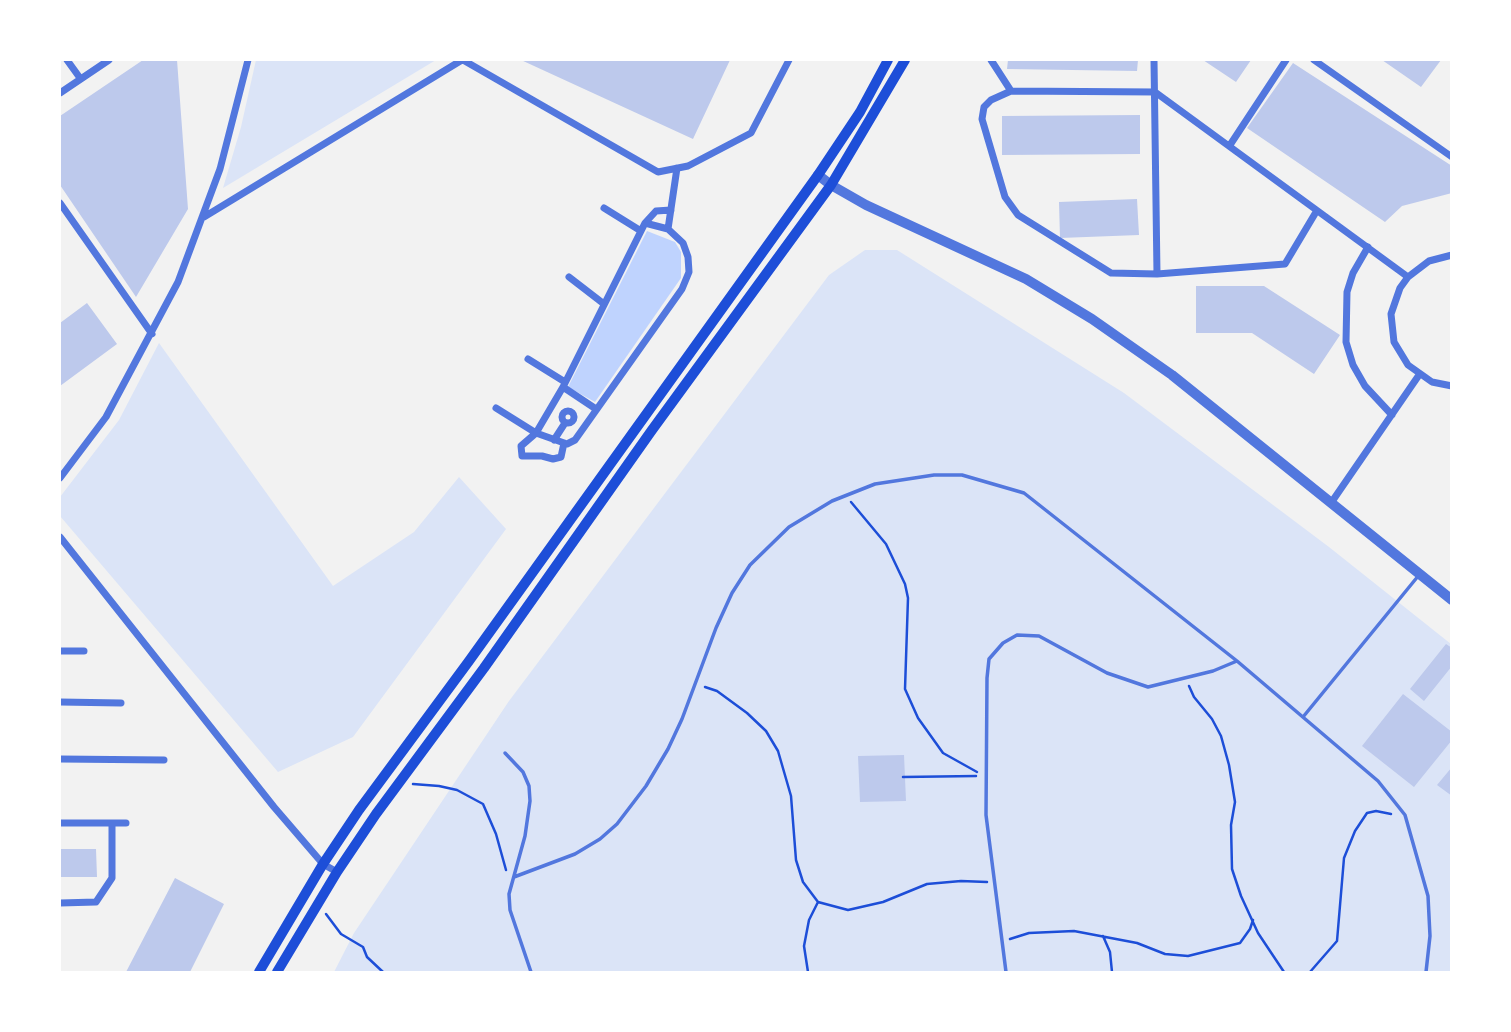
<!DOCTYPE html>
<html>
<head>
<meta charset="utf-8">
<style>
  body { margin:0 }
  #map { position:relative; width:1511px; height:1032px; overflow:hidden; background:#f2f2f2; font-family:Ubuntu,sans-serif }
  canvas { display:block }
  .frame { position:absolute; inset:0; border:61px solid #fff; pointer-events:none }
</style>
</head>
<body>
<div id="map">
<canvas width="1511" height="1032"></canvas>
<div class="frame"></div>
</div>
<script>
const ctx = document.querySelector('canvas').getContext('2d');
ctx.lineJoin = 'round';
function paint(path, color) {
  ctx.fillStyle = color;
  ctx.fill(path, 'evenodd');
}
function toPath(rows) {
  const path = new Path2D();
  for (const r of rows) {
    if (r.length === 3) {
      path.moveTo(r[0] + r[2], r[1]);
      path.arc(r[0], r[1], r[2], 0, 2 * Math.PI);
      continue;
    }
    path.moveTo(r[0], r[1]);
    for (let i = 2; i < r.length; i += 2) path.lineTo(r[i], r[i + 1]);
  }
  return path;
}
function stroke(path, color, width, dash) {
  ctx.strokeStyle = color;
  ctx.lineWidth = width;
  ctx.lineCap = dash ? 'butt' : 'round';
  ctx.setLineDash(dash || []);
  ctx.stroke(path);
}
paint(toPath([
  [256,60,436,60,223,188,241,127],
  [865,250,897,250,1124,393,1329,547,1451,644,1451,972,334,972,354,933,509,701,829,275],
  [159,343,333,586,414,532,459,477,506,529,353,737,278,772,60,516,60,497,119,420]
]), '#dbe4f7');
paint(toPath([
  [647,231,675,242,681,252,681,278,595,402,568,387]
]), '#bfd3fe');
paint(toPath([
  [143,60,177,60,188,209,136,297,60,185,60,116],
  [521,60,730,60,693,139],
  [1008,60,1138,60,1137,71,1007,69],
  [1203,60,1251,60,1236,82],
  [1382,60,1441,60,1421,87],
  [1293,63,1452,166,1452,193,1402,206,1385,222,1247,128],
  [1140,115,1140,154,1002,155,1002,116],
  [1137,199,1139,235,1060,238,1059,202],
  [1196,286,1264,286,1340,335,1314,374,1252,333,1196,333],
  [87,303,117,344,60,386,60,323],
  [1446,644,1452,648,1452,666,1424,701,1410,689],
  [1403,694,1452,732,1452,740,1414,787,1362,746],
  [904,755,906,801,860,802,858,756],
  [1452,767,1452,796,1437,785],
  [60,849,96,849,97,877,60,877],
  [175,878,224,904,190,972,126,972]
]), '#bdc9ec');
stroke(toPath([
  [851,502,886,544,905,584,908,598,905,689,918,718,943,753,977,772],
  [1189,686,1194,697,1212,719,1221,736,1229,765,1235,802,1231,825,1232,869,1241,896,1258,933,1284,972],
  [705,687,717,691,747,713,766,731,778,751,791,796,796,860,803,882,818,902,848,910,883,902,927,884,961,881,987,882],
  [903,777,976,776],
  [413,784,439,786,457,790,483,804,496,834,506,870],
  [326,914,341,934,363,947,367,957,383,972],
  [1103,936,1110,952,1112,972],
  [1010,939,1029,933,1074,931,1137,943,1165,954,1188,956,1240,943,1250,929,1253,920],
  [808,972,804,946,809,920,818,902],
  [1310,972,1337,941,1344,858,1355,831,1367,813,1376,811,1391,814]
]), '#1d4ed8', 2.5);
stroke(toPath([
  [1303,717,1419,575],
  [505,753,523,772,529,786,530,801,525,836,509,894,510,910,531,972],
  [514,877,575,854,600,839,617,824,646,786,668,749,682,719,716,628,732,593,750,565,789,527,832,501,875,484,934,475,962,475,1024,493,1237,661],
  [1006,972,986,815,987,678,989,659,1003,643,1017,635,1039,636,1107,673,1148,687,1213,671,1237,661,1378,781,1405,815,1428,896,1430,936,1426,972]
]), '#5277de', 3.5);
stroke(toPath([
  [67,60,80,78],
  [463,60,658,172,688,166,751,133,789,60],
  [991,60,1011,91,1155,92,1408,277],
  [1314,60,1452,157],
  [1011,91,991,100,984,107,982,119,1005,197,1018,215,1111,273,1157,274,1154,60],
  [60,93,109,60],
  [1230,145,1286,60],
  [60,203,152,334],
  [604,208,641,231],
  [204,217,462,60],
  [645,223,656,211,671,210],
  [668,229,645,223,563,387,536,433,567,444,575,440,682,289,689,272,688,257,683,243,668,229,677,168],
  [1368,247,1353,273,1347,292,1346,342,1353,365,1365,386,1392,415],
  [1452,255,1429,261,1408,277,1400,288,1391,314,1394,342,1408,365,1432,382,1452,386],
  [1157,274,1285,264,1316,212],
  [569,277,604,304],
  [528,359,565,382],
  [563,387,596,409],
  [496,408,536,433,521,446,522,456,542,456,553,459,561,457,564,443],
  [568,417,6],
  [554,440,565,423],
  [60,478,106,417,178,282,220,169,248,60],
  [1331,503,1419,375],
  [60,537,274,807,323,864,337,872],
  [60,651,84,651],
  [60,702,121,703],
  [60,759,164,760],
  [60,823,126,823],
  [60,903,96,902,112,878,112,823]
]), '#5277de', 7);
stroke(toPath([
  [818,175,831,185,866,205,1026,279,1092,319,1172,375,1452,600]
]), '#5277de', 10);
stroke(toPath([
  [259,972,323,864,359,810,469,661,818,175,860,112,888,60],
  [277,972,337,872,376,814,484,668,652,430,831,185,905,60]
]), '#1d4ed8', 10);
</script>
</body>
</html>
